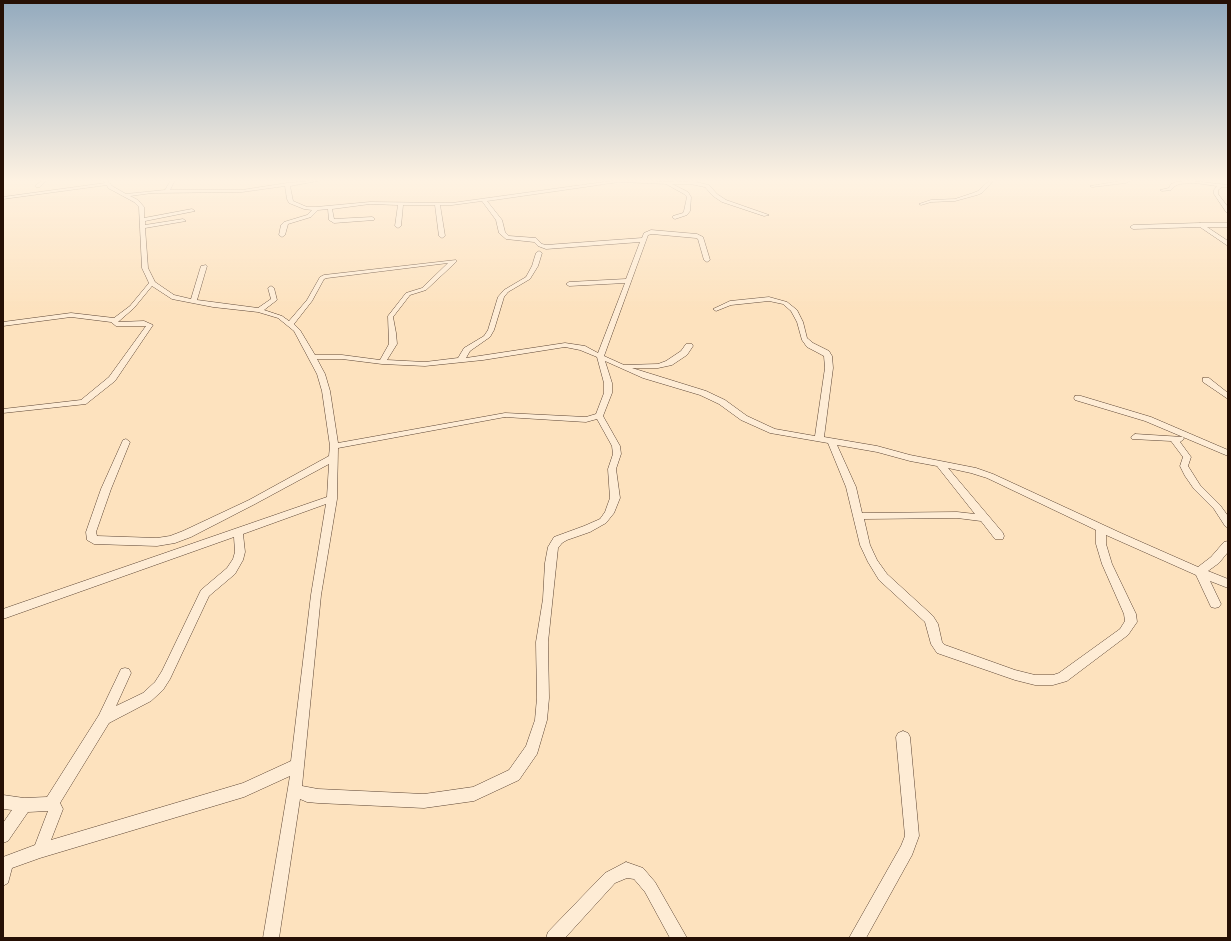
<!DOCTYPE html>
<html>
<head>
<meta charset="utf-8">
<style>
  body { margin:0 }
  #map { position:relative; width:1231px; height:941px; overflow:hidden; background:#fde2be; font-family:"IM FELL Double Pica",serif }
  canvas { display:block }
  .frame { position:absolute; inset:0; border:4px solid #261005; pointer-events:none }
</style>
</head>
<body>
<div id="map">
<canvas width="1231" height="941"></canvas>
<div class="frame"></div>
</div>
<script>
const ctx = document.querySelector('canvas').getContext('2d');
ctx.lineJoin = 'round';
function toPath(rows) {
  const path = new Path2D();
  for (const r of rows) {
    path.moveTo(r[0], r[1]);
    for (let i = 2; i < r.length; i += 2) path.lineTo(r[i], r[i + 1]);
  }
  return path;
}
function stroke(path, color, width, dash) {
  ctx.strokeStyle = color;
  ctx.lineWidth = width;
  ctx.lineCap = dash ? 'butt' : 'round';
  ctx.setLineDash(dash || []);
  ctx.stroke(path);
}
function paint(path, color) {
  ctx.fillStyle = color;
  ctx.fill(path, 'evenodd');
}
const minor = toPath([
  [43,180,47,180,40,187,36,187,36,185,43,180],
  [103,180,107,180,112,186,126,194,165,190,171,180,175,180,170,190,242,190,287,183,320,180,318,181,290,186,293,201,307,207,316,207,370,202,452,203,618,180,681,182,701,180,696,182,709,185,717,194,726,200,769,215,764,216,722,202,713,196,705,187,690,184,672,184,688,192,691,197,690,211,687,215,675,219,673,218,673,216,683,213,684,211,687,197,684,194,666,184,619,182,487,201,502,220,505,232,509,236,536,238,542,244,546,245,642,238,644,233,651,230,697,234,703,237,710,260,707,262,704,260,698,239,696,238,652,234,648,235,604,356,624,365,658,364,666,361,681,351,686,344,692,344,693,346,687,355,672,365,658,368,632,368,706,391,725,400,747,416,775,429,815,436,825,368,824,356,807,347,802,340,797,322,791,311,783,304,769,301,731,305,716,311,713,309,730,301,769,297,787,302,797,310,803,322,807,338,813,343,829,351,832,356,833,368,824,437,877,446,910,455,976,468,993,474,1123,534,1198,567,1211,557,1224,542,1228,541,1228,552,1219,563,1208,571,1228,579,1228,588,1210,581,1221,604,1219,607,1215,608,1211,607,1196,575,1106,535,1106,544,1112,564,1136,614,1137,622,1128,635,1067,681,1053,685,1035,685,1015,680,937,653,931,644,925,622,879,580,868,562,860,545,846,487,828,443,770,433,741,420,719,404,700,395,643,378,605,361,612,383,612,393,603,416,620,446,621,454,616,469,620,498,614,513,606,523,590,532,567,540,562,543,558,548,548,642,549,698,547,720,537,754,519,780,474,801,424,808,318,803,307,802,300,799,279,938,263,938,290,776,244,797,40,858,12,868,8,883,3,886,3,857,35,845,48,811,28,812,8,841,3,843,3,823,12,810,3,809,3,795,24,798,47,797,99,715,121,669,125,668,129,669,131,673,116,706,143,693,155,682,162,671,201,590,227,568,233,559,235,552,234,537,3,619,3,609,327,497,329,464,255,504,191,537,175,543,157,546,94,544,87,540,86,532,101,489,123,440,126,439,130,442,111,489,96,532,97,536,157,538,170,536,183,531,249,500,329,456,330,446,322,391,317,374,294,331,278,318,258,312,213,307,172,299,152,286,134,308,118,322,144,321,153,325,115,381,86,404,3,413,3,409,81,400,109,377,146,326,116,326,111,322,71,317,3,326,3,322,71,313,114,318,130,306,149,283,142,268,139,207,134,202,108,188,107,185,3,199,3,197,105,183,103,180],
  [285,186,287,199,289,203,304,209,312,210,307,215,284,222,281,225,279,235,282,237,285,235,288,224,311,217,318,210,328,209,329,220,334,223,374,220,374,218,372,217,334,219,332,209,370,204,398,205,395,226,398,228,401,226,403,205,435,205,439,236,442,238,445,236,440,205,452,205,482,201,496,220,499,233,506,239,534,242,538,246,546,249,640,242,626,279,569,282,566,284,569,286,625,283,598,353,585,346,565,343,466,358,470,351,490,337,494,330,504,297,508,292,530,279,538,266,542,253,539,251,536,253,532,266,526,277,504,290,498,297,488,330,484,336,464,348,458,358,425,362,387,360,397,344,396,333,393,317,410,295,426,290,456,262,456,260,324,275,320,277,307,300,289,321,282,316,264,310,277,300,274,288,271,286,268,288,271,299,258,308,197,300,207,266,206,265,201,266,191,299,174,295,155,282,148,268,145,228,186,221,183,219,145,225,145,221,195,211,192,209,144,218,144,207,138,200,130,196,152,193,242,192,285,186],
  [448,263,422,288,406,293,388,316,389,344,380,360,342,355,315,355,300,330,294,324,312,301,324,279,327,278,448,263],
  [565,347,580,350,597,357,604,383,604,393,596,414,586,417,505,413,338,443,330,391,325,374,317,359,342,359,382,364,425,366,483,360,565,347],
  [505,417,586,422,597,419,612,446,613,454,608,469,610,498,605,512,600,519,584,526,554,537,548,547,545,563,543,599,536,642,537,698,535,720,526,746,509,770,473,787,424,794,318,789,302,786,321,595,337,499,338,448,505,417],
  [837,445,877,452,910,461,937,466,975,514,957,512,862,513,856,487,837,445],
  [948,468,971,473,987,478,1096,530,1096,544,1102,564,1124,614,1125,621,1120,629,1059,673,1053,675,1035,675,1015,670,945,645,942,642,938,624,933,616,887,574,877,560,870,545,864,519,957,518,981,521,995,539,1003,539,1004,536,1003,533,948,468],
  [326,504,311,595,291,761,243,783,51,840,63,809,60,803,109,723,151,701,163,690,170,679,209,596,235,574,243,560,245,552,243,534,326,504],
  [990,180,994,180,982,193,977,195,955,201,931,202,921,205,919,204,931,200,955,199,973,193,978,191,990,180],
  [1126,180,1131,180,1126,183,1092,187,1090,186,1126,180],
  [1184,180,1228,185,1228,187,1222,187,1218,190,1218,194,1228,207,1228,213,1226,212,1214,194,1214,190,1217,186,1195,183,1179,184,1175,186,1171,190,1162,191,1160,190,1169,188,1171,184,1176,182,1185,181,1184,180],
  [1200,223,1228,223,1228,227,1207,227,1228,241,1228,246,1200,227,1133,229,1130,227,1133,225,1200,223],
  [1203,378,1209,378,1228,393,1228,399,1203,382,1203,378],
  [1075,396,1081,396,1151,417,1228,450,1228,456,1145,421,1075,400,1074,398,1075,396],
  [1135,434,1183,437,1184,439,1180,442,1191,457,1188,466,1200,485,1220,505,1228,516,1228,528,1225,526,1214,509,1194,489,1185,476,1180,466,1183,457,1171,441,1132,439,1131,437,1135,434],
  [903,731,908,733,910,737,919,836,912,855,866,938,849,938,901,846,905,836,896,737,898,733,903,731],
  [626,862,643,868,655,882,687,938,670,938,645,892,634,879,627,878,615,883,565,938,546,938,548,932,605,873,626,862]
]);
stroke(minor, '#5c4433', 1);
paint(minor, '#feecd5');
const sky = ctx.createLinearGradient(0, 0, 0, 311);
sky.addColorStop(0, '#93aabe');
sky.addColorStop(0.58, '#fef2e2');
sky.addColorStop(1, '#fef2e200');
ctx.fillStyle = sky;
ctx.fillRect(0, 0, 1231, 311);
</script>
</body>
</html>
